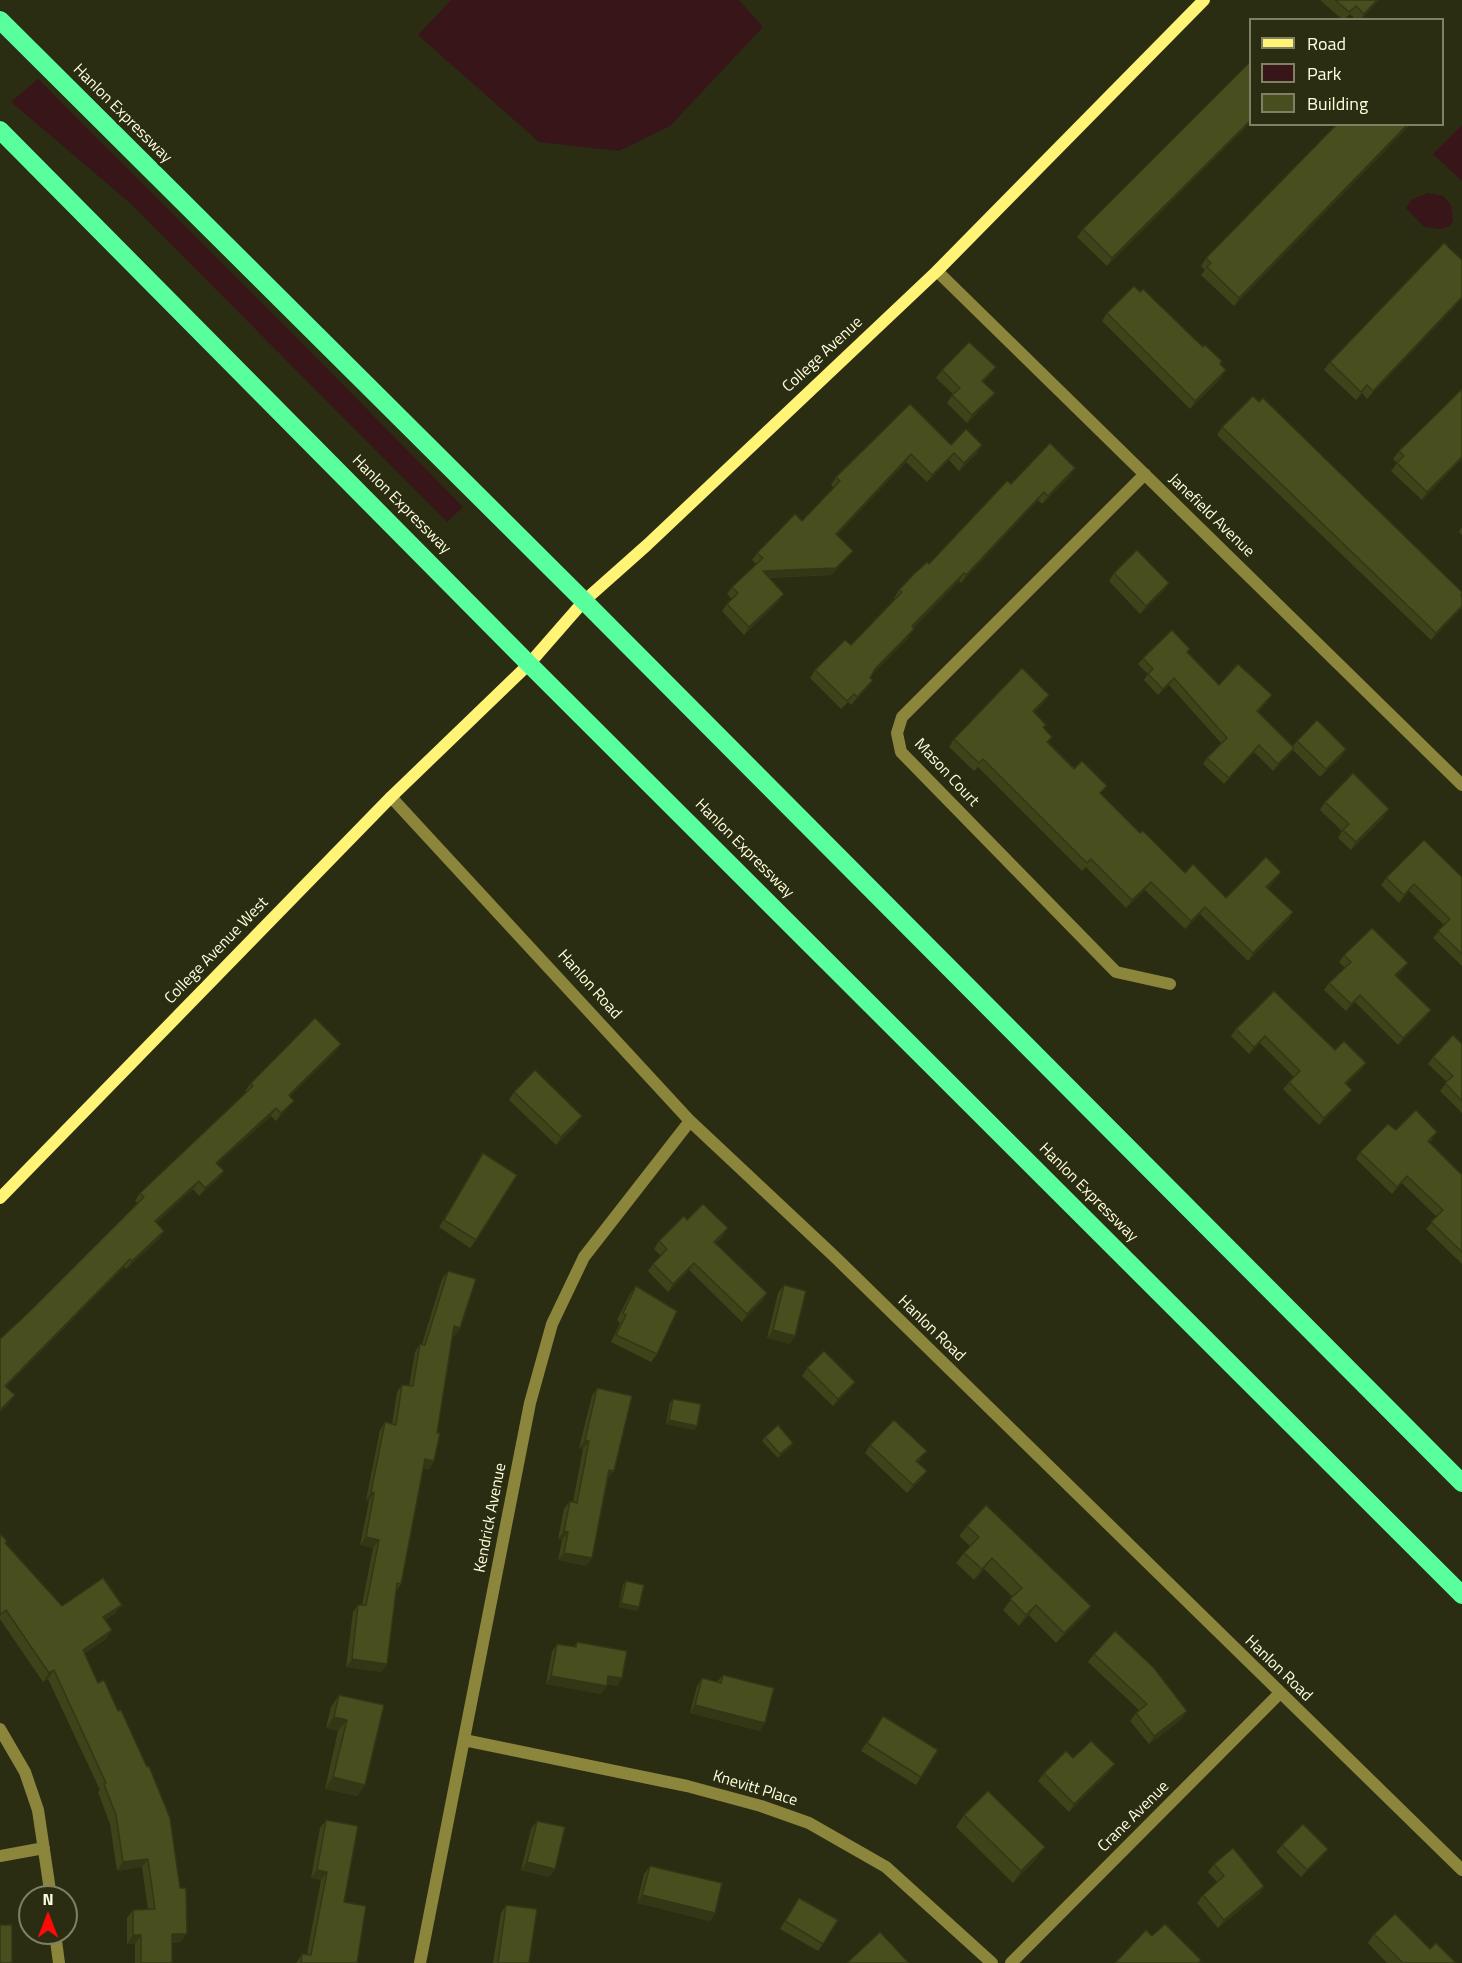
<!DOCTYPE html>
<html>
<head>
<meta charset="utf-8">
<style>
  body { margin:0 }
  #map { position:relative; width:1462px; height:1963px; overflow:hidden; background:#2b2d12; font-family:"Titillium Web",sans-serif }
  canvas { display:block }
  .legend { position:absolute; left:1249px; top:18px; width:195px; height:108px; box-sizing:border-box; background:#2b2d12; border:2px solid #808164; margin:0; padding:8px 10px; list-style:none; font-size:18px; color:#ffffde }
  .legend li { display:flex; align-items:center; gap:12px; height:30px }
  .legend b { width:30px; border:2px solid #808164 }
  .north { position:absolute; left:18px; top:1885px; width:60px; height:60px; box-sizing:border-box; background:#2b2d12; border:2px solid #808164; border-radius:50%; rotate:0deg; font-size:16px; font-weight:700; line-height:24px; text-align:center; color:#ffffde }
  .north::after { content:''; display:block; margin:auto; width:21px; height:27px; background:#ff0a0b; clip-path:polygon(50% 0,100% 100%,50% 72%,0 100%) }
</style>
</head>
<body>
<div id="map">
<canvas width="1462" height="1963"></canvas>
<ul class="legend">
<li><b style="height:8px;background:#fff475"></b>Road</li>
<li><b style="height:16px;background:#371519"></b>Park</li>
<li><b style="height:16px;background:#494e1e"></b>Building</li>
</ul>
<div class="north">N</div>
</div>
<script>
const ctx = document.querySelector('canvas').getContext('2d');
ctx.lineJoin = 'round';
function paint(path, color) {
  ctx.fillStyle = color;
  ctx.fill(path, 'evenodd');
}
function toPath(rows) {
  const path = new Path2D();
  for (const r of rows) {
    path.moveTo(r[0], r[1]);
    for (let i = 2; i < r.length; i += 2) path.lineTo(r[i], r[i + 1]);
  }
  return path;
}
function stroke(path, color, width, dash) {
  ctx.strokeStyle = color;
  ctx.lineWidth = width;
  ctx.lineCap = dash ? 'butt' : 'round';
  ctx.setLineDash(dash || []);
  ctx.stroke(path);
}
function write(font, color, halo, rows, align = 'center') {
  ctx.font = font + ' "Titillium Web",sans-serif';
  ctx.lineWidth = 6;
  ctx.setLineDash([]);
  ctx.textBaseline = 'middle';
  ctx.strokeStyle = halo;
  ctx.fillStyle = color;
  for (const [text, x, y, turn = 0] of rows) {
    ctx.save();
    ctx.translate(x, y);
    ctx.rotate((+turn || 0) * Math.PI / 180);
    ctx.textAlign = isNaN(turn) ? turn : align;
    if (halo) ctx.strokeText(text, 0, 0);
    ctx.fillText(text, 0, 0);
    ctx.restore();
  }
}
paint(toPath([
  [451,0,739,0,763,27,670,126,619,151,539,142,418,35],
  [38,79,312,353,463,507,447,522,129,202,11,102],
  [1462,125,1462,181,1433,154],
  [1428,193,1443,196,1451,205,1453,221,1450,226,1440,229,1424,227,1406,208,1411,200]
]), '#371519');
stroke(toPath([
  [937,271,1462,785],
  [1145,474,902,717,897,733,901,752,1116,972,1170,984],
  [391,797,690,1121,835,1257,1462,1870],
  [0,1729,25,1772,38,1810,51,1897],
  [464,1740,687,1786,761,1806,809,1823,886,1867,992,1963],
  [0,1856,44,1848],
  [55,1933,59,1963],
  [420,1963,530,1403,552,1324,584,1257,690,1121],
  [1011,1963,1279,1694]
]), '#8c863d', 12);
stroke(toPath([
  [0,1198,391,797,529,664,584,601,647,545,937,271,1204,0]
]), '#fff475', 12);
stroke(toPath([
  [0,20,584,601,1462,1483],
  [0,130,529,664,1462,1595]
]), '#59ff9d', 18);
paint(toPath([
  [1320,0,1379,0,1360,20,1356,20,1350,14,1344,20,1343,20],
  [1251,61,1251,122,1107,266,1077,237,1083,229],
  [1411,124,1234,306,1201,275,1205,270,1201,266,1206,258],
  [1462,260,1462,299,1367,399,1362,393,1356,400,1324,370,1330,362],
  [1107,313,1220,364,1221,378,1190,409,1102,321],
  [996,367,983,382,995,393,989,401,967,423,947,403,953,394,936,378,942,370],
  [910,404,951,445,982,445,977,453,959,471,949,460,927,482,906,462,837,535,847,558,831,575,769,578,779,601,744,635,722,611,727,604,732,599,727,594,732,587,756,564,752,560,757,553,802,521,834,488,831,485,836,477],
  [1222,427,1461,596,1462,608,1461,609,1431,640,1217,435],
  [1399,451,1462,459,1422,500,1391,471,1397,463,1393,459],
  [1070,476,1042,504,1038,500,961,583,959,581,913,628,909,637,871,675,870,678,867,688,851,705,848,702,841,709,810,678,815,670,851,645,895,599,894,598,899,590,929,564,1011,484],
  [1462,527,1462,535,1459,532],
  [1114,573,1169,583,1164,590,1140,614,1109,581],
  [1190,649,1187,652,1219,685,1267,702,1258,712,1293,746,1297,741,1346,749,1341,757,1320,777,1293,750,1290,754,1273,771,1254,752,1224,784,1203,764,1207,758,1221,743,1169,685,1158,695,1144,680,1148,674,1138,664,1143,658],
  [1049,695,1043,703,1034,712,1046,725,1043,728,1052,737,1048,742,1140,833,1185,873,1226,898,1275,880,1268,888,1293,912,1288,920,1248,961,1200,914,1185,929,1145,890,1126,908,1086,867,1082,871,978,767,974,771,949,747,954,739],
  [1325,802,1384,817,1351,850,1338,838,1342,831,1320,810],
  [1462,877,1462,966,1433,938,1444,925,1409,891,1399,903,1381,885,1386,878],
  [1344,955,1402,971,1397,976,1431,1010,1426,1017,1398,1045,1355,1002,1346,1011,1324,990,1329,983,1345,968,1339,962],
  [1236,1029,1335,1050,1366,1063,1361,1070,1346,1084,1347,1097,1319,1125,1283,1089,1294,1077,1260,1043,1249,1054,1231,1036],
  [1462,1044,1462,1113,1440,1091,1447,1082,1428,1064,1433,1057],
  [335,1052,290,1096,288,1108,276,1121,271,1116,217,1164,224,1171,218,1179,199,1196,193,1189,156,1223,164,1231,159,1239,126,1269,124,1267,6,1387,9,1403,0,1412,0,1339,26,1315,138,1203,135,1201,140,1193,247,1092,245,1091,251,1083],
  [514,1092,577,1124,556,1145,509,1100],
  [1396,1130,1433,1139,1429,1142,1462,1175,1462,1264,1426,1229,1437,1217,1402,1183,1392,1194,1356,1159,1360,1152],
  [483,1153,476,1240,470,1248,439,1227],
  [687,1220,723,1236,716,1243,767,1293,762,1301,742,1322,689,1270,668,1292,648,1271,653,1264,661,1256,654,1249,659,1241],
  [448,1271,455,1336,453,1335,437,1433,434,1461,429,1469,423,1468,401,1584,396,1591,382,1672,346,1667,353,1612,358,1605,362,1605,373,1548,360,1545,369,1501,366,1500,380,1430,385,1422,392,1424,397,1392,402,1385,409,1386,415,1352,420,1344,422,1344,442,1279],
  [784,1285,790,1344,767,1338,778,1293],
  [636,1286,657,1354,651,1362,611,1342,620,1323,617,1320,630,1294],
  [807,1368,850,1389,833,1406,802,1376],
  [597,1388,608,1479,592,1558,586,1566,558,1560,562,1540,558,1539,564,1509,570,1501,573,1502,583,1449,579,1448,592,1396],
  [673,1399,697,1426,694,1430,666,1424,670,1403],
  [765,1437,793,1443,791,1447,778,1458,762,1441],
  [870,1445,921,1458,918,1462,927,1471,921,1479,907,1493,865,1453],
  [967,1526,1091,1606,1084,1616,1056,1643,1029,1615,1019,1626,1003,1610,1013,1597,984,1569,974,1580,956,1563,964,1553,970,1546,959,1536],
  [0,1534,6,1543,62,1606,116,1613,105,1620,106,1639,85,1653,181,1942,172,1943,172,1963,135,1963,135,1944,127,1944,127,1918,133,1910,148,1909,142,1867,117,1871,110,1824,98,1792,100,1790,48,1679,43,1682,0,1619],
  [626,1581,639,1607,637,1611,619,1607,623,1585],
  [577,1642,622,1678,617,1686,607,1684,601,1694,546,1684,552,1652,557,1644,574,1647],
  [1094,1654,1182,1719,1149,1744,1130,1721,1136,1713,1139,1710,1088,1662],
  [723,1675,760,1731,690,1713,697,1686,702,1678,717,1682],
  [339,1695,365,1785,357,1796,325,1789,338,1731,326,1728,331,1707],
  [878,1724,921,1777,916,1785,861,1751],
  [1109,1772,1069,1812,1038,1781,1044,1773],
  [964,1815,1037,1858,1013,1883,956,1827],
  [326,1820,344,1902,357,1963,296,1963,302,1954,307,1954,321,1880,311,1878,320,1828],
  [537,1821,555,1869,549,1877,521,1870,531,1829],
  [1282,1845,1328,1849,1322,1857,1301,1877,1276,1852],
  [1214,1864,1264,1886,1259,1894,1218,1928,1197,1903,1203,1895,1217,1882,1208,1872],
  [650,1866,715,1913,710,1921,637,1903,644,1874],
  [799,1898,823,1944,818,1951,780,1929],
  [506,1905,529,1963,493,1963,501,1913],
  [1374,1934,1430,1949,1456,1963,1387,1963,1368,1943]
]), '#3f431a');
paint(toPath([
  [1377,0,1379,0,1359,20,1364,14],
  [1251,120,1251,122,1107,266,1112,258],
  [1408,124,1411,124,1234,306,1239,298],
  [1462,297,1462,299,1367,399,1373,391],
  [996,367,990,375,977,389,982,381],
  [1226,370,1221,378,1190,409,1195,401],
  [995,393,989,401,967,423,972,415],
  [982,445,977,453,959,471,964,463],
  [954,453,949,460,927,482,932,475],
  [911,454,906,462,831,542,836,534],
  [1462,457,1462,459,1422,500,1427,492],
  [1075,468,1070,476,1042,504,1048,496],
  [1044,492,1038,500,961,583,966,575],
  [853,551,847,558,831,575,757,578,763,571],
  [964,573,959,581,906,634,912,626],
  [1169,583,1164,590,1140,614,1146,606],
  [784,594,779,601,744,635,749,627],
  [1462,606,1461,609,1431,640,1436,633],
  [914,629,909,637,870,677,875,669],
  [1174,678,1169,685,1158,695,1163,689],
  [873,680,867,688,851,705,857,697],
  [1049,695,1043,703,1027,719,1033,711],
  [1259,745,1254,752,1224,784,1229,778],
  [1294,748,1290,754,1273,771,1278,764],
  [1346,749,1341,757,1320,777,1326,769],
  [1389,809,1384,817,1351,850,1356,842],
  [1281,872,1275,880,1261,894,1266,887],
  [1151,882,1145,890,1126,908,1132,900],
  [1414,884,1409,891,1399,903,1404,895],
  [1205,907,1200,914,1185,929,1191,921],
  [1293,912,1288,920,1248,961,1253,953],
  [1408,963,1402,971,1390,982,1395,975],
  [1360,995,1355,1002,1346,1011,1351,1004],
  [1431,1010,1426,1017,1398,1045,1403,1038],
  [1265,1036,1260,1043,1249,1054,1254,1047],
  [341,1044,335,1052,283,1103,289,1095],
  [1366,1063,1361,1070,1340,1090,1345,1083],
  [1352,1090,1347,1097,1319,1125,1324,1118],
  [294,1101,288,1108,276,1121,281,1113],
  [276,1108,271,1116,210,1170,216,1163],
  [582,1116,577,1124,556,1145,561,1137],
  [224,1171,218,1179,199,1196,205,1188],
  [1407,1176,1402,1183,1392,1194,1397,1187],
  [199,1181,193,1189,149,1229,155,1221],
  [728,1228,723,1236,709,1250,714,1242],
  [164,1231,159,1239,126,1269,132,1261],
  [130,1259,124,1267,0,1393,5,1386],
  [694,1263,689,1270,668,1292,673,1284],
  [767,1293,762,1301,742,1322,747,1314],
  [454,1326,460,1328,455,1336,448,1334],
  [773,1330,795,1336,790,1344,767,1338],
  [855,1382,850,1389,833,1406,838,1399],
  [15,1395,9,1403,0,1412,0,1410],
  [669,1420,697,1426,694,1430,666,1424],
  [585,1440,589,1441,583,1449,579,1448],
  [793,1443,791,1447,778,1458,780,1454],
  [425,1459,434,1461,429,1469,419,1467],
  [609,1470,614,1471,608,1479,604,1477],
  [927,1471,921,1479,907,1493,913,1485],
  [371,1492,374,1493,369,1501,366,1500],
  [564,1531,568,1532,562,1540,558,1539],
  [366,1537,379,1540,373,1548,360,1545],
  [564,1553,592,1558,586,1566,558,1560],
  [992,1558,984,1569,974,1580,982,1569],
  [621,1603,639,1607,637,1611,619,1607],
  [122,1605,116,1613,97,1626,103,1617],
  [1036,1605,1029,1615,1019,1626,1026,1615],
  [1091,1606,1084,1616,1056,1643,1064,1633],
  [112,1630,106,1639,77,1658,83,1650],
  [352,1659,387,1664,382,1672,346,1667],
  [54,1670,48,1679,43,1682,49,1673],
  [551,1676,607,1686,601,1694,546,1684],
  [608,1676,622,1678,617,1686,603,1684],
  [695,1705,765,1723,760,1731,690,1713],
  [1187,1711,1182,1719,1149,1744,1154,1736],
  [334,1717,347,1720,338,1731,326,1728],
  [1115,1764,1109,1772,1069,1812,1074,1804],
  [333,1777,365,1785,357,1796,325,1789],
  [1045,1847,1037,1858,1013,1883,1021,1871],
  [1328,1849,1322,1857,1301,1877,1307,1870],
  [148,1859,142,1867,117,1871,123,1862],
  [527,1862,555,1869,549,1877,521,1870],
  [317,1870,327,1872,321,1880,311,1878],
  [1264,1886,1259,1894,1218,1928,1224,1920],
  [642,1895,715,1913,710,1921,637,1903],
  [172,1934,187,1934,181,1942,166,1943],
  [133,1935,141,1935,135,1944,127,1944]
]), '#333715');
const building = toPath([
  [1335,0,1377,0,1364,14,1356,6,1349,12,1335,0],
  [1251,61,1251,120,1112,258,1083,229,1251,61],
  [1337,124,1408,124,1239,298,1207,267,1211,263,1206,258,1337,124],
  [1444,243,1462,260,1462,297,1373,391,1367,385,1361,392,1330,362,1444,243],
  [1134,286,1140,292,1143,289,1203,347,1205,345,1222,361,1220,364,1226,370,1195,401,1107,313,1134,286],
  [969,342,996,367,982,381,995,393,972,415,952,395,960,388,942,370,969,342],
  [1462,389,1462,457,1427,492,1397,463,1404,456,1399,451,1462,389],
  [1253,396,1259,402,1263,398,1462,592,1461,596,1462,597,1462,606,1436,633,1222,427,1253,396],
  [910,404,951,445,966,429,982,445,964,463,954,453,932,475,911,454,836,534,853,551,836,568,763,571,784,594,749,627,727,604,738,593,732,587,763,558,757,553,795,514,802,521,840,481,836,477,910,404],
  [1050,443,1075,468,1048,496,1044,492,966,575,964,573,912,626,914,629,875,669,870,678,873,680,857,697,854,694,847,701,815,670,845,640,851,645,902,592,899,590,913,575,927,562,929,564,1007,481,1011,484,1050,443],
  [1137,550,1169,583,1146,606,1114,573,1137,550],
  [1172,630,1190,649,1187,652,1219,685,1238,664,1272,695,1257,711,1294,748,1278,764,1259,745,1229,778,1207,758,1227,738,1174,678,1163,689,1148,674,1153,669,1143,658,1172,630],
  [1022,668,1049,695,1033,711,1046,725,1043,727,1052,737,1047,742,1074,769,1082,761,1107,786,1100,793,1140,833,1143,831,1185,873,1193,864,1226,898,1266,857,1281,872,1266,887,1293,912,1253,953,1205,907,1191,921,1151,882,1132,900,1091,859,1087,863,983,759,979,763,954,739,1022,668],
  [1317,720,1346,749,1326,769,1297,741,1317,720],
  [1353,773,1389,809,1356,842,1343,830,1349,824,1325,802,1353,773],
  [1424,840,1462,877,1462,954,1438,931,1450,919,1414,884,1404,895,1386,878,1424,840],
  [1372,928,1408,963,1395,975,1431,1010,1403,1038,1360,995,1351,1004,1329,983,1351,962,1344,955,1372,928],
  [1274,991,1335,1050,1344,1041,1366,1063,1345,1083,1352,1090,1324,1118,1289,1082,1300,1071,1265,1036,1254,1047,1236,1029,1274,991],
  [315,1018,341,1044,289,1095,294,1101,281,1113,276,1108,216,1163,224,1171,205,1188,199,1181,155,1221,164,1231,132,1261,130,1259,5,1386,15,1395,0,1410,0,1339,26,1315,144,1197,140,1193,253,1086,251,1083,315,1018],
  [1453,1035,1462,1044,1462,1101,1445,1083,1453,1076,1433,1057,1453,1035],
  [535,1070,582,1116,561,1137,514,1092,535,1070],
  [1416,1110,1437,1132,1428,1141,1462,1175,1462,1252,1431,1222,1443,1210,1407,1176,1397,1187,1360,1152,1388,1124,1396,1130,1416,1110],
  [483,1153,517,1175,476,1240,444,1220,483,1153],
  [703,1204,728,1228,714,1242,767,1293,747,1314,694,1263,673,1284,653,1264,667,1249,659,1241,684,1216,687,1220,703,1204],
  [448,1271,476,1279,460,1328,454,1326,437,1433,440,1433,434,1461,425,1459,401,1584,397,1583,387,1664,352,1659,358,1605,366,1605,379,1540,366,1537,374,1493,371,1492,385,1422,396,1425,402,1385,413,1386,420,1344,425,1345,448,1271],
  [784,1285,806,1291,795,1336,773,1330,784,1285],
  [636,1286,677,1311,657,1354,616,1335,626,1315,623,1313,636,1286],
  [824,1351,855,1382,838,1399,807,1368,824,1351],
  [597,1388,632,1396,614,1471,609,1470,592,1558,564,1553,568,1532,564,1531,570,1501,577,1503,589,1441,585,1440,597,1388],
  [673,1399,701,1404,697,1426,669,1420,673,1399],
  [894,1420,927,1451,916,1461,927,1471,913,1485,870,1445,894,1420],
  [778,1425,793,1443,780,1454,765,1437,778,1425],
  [986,1505,1091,1606,1064,1633,1036,1605,1026,1615,1010,1599,1022,1588,992,1558,982,1569,964,1553,979,1537,967,1526,986,1505],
  [0,1534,7,1541,5,1543,62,1606,103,1578,122,1605,103,1617,112,1630,83,1650,98,1683,104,1680,118,1711,121,1710,147,1767,149,1766,170,1818,180,1888,186,1888,187,1934,172,1934,172,1963,141,1963,141,1935,133,1935,133,1910,155,1909,148,1859,123,1862,116,1815,104,1784,106,1783,54,1670,49,1673,6,1610,0,1615,0,1534],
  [626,1581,644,1585,639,1607,621,1603,626,1581],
  [1115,1631,1154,1668,1187,1711,1154,1736,1136,1713,1147,1704,1094,1654,1115,1631],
  [577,1642,627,1651,622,1678,608,1676,607,1686,551,1676,557,1644,576,1647,577,1642],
  [723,1675,774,1688,765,1723,695,1705,702,1678,721,1683,723,1675],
  [339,1695,384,1705,365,1785,333,1777,347,1720,334,1717,339,1695],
  [883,1716,938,1750,921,1777,867,1743,883,1716],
  [1091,1741,1115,1764,1074,1804,1044,1773,1066,1751,1073,1758,1091,1741],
  [988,1791,1045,1847,1021,1871,964,1815,988,1791],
  [326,1820,358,1826,344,1902,366,1906,357,1963,301,1963,302,1954,311,1955,327,1872,317,1870,326,1820],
  [537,1821,565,1827,555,1869,527,1862,537,1821],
  [1303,1824,1328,1849,1307,1870,1282,1845,1303,1824],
  [1233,1848,1264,1886,1224,1920,1203,1895,1224,1876,1214,1864,1233,1848],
  [650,1866,722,1883,715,1913,642,1895,650,1866],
  [799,1898,838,1920,823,1944,785,1921,799,1898],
  [506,1905,537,1909,529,1963,498,1963,506,1905],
  [1395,1914,1430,1949,1436,1943,1456,1963,1403,1963,1374,1934,1395,1914],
  [1165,1924,1201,1960,1199,1963,1115,1963,1146,1930,1152,1936,1165,1924],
  [0,1925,12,1925,12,1963,0,1963,0,1925],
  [880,1932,909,1963,847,1963,880,1932]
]);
paint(building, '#494e1e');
stroke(building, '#333715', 1.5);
write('16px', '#ffffde', '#2b2d12', [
  ["Hanlon Expressway",122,114,45],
  ["College Avenue",823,355,-43],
  ["Hanlon Expressway",401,505,45],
  ["Janefield Avenue",1211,516,44],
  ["Mason Court",946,773,47],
  ["Hanlon Expressway",744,849,45],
  ["College Avenue West",217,951,-46],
  ["Hanlon Road",589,985,48],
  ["Hanlon Expressway",1088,1193,45],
  ["Hanlon Road",931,1329,44],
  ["Kendrick Avenue",491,1518,-79],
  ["Hanlon Road",1278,1669,44],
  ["Knevitt Place",755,1789,17],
  ["Crane Avenue",1134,1817,-45]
]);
</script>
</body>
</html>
